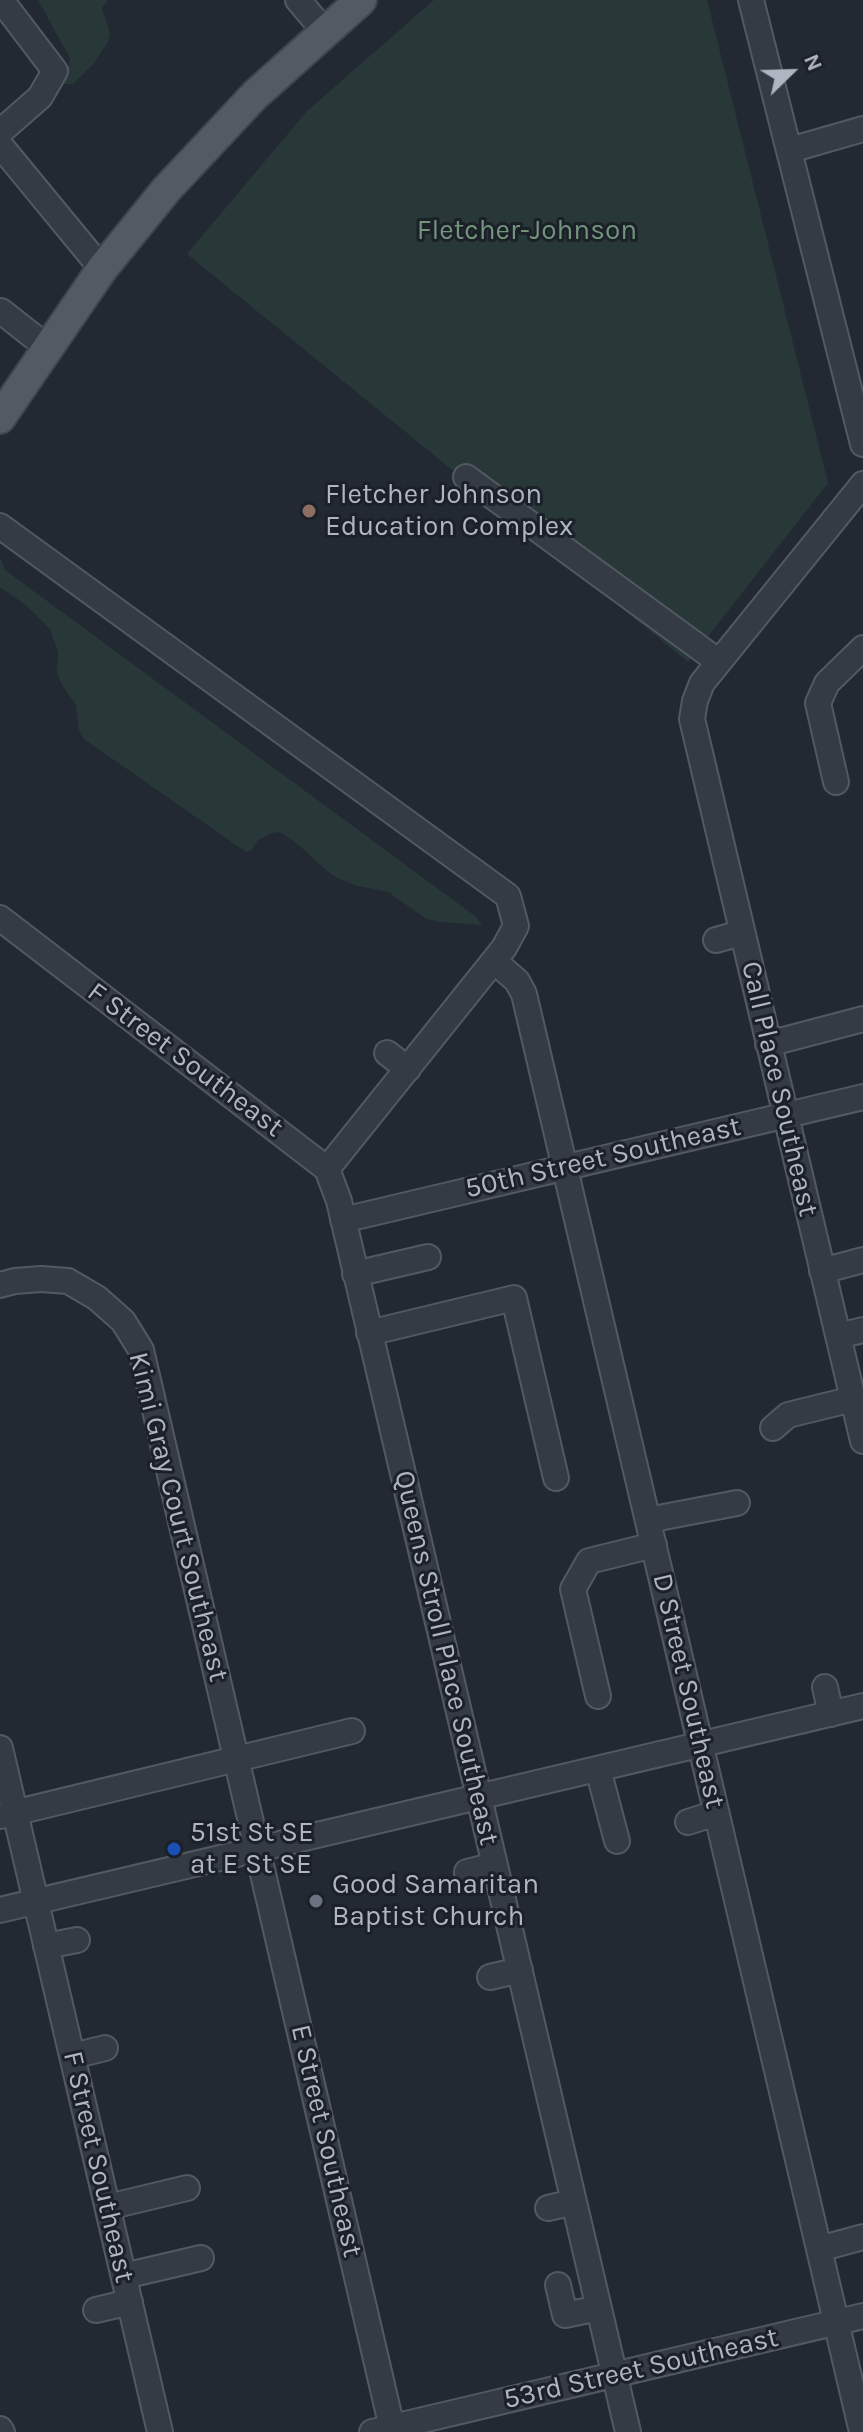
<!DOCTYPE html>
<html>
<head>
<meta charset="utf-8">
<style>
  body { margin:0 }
  #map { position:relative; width:863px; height:2432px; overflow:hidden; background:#222933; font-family:Karla,sans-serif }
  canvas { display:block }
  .north { position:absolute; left:751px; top:32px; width:80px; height:80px; -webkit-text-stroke:6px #1b2029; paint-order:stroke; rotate:67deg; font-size:22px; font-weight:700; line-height:32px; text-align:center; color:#afb6c1 }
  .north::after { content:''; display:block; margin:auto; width:28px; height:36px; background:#afb6c1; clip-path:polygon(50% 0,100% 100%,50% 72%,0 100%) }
</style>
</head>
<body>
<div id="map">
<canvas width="863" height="2432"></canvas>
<div class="north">N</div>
</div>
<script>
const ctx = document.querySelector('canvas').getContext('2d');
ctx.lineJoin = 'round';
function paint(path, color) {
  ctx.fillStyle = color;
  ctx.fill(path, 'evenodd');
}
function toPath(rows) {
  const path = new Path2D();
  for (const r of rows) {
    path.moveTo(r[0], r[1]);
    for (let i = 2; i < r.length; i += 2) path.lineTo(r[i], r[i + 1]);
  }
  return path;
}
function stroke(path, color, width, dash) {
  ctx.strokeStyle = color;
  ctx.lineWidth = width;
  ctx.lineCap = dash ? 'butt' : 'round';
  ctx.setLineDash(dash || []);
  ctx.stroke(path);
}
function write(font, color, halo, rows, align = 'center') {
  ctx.font = font + ' Karla,sans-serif';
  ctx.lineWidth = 6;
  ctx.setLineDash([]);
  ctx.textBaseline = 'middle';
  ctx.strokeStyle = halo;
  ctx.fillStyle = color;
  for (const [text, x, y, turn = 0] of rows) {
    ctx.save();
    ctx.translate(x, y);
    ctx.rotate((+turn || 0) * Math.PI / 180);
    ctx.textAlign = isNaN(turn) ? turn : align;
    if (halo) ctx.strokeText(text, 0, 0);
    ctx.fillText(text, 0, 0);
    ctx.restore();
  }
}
paint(toPath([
  [38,0,108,0,102,8,110,33,108,42,94,63,73,84,62,84,60,80,69,67,70,58],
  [434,0,707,0,828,483,688,662,187,254,307,111],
  [0,557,5,570,475,916,482,925,439,922,425,918,388,892,354,885,332,875,295,842,280,832,272,833,258,840,252,850,246,852,84,739,79,730,76,705,62,685,57,673,58,652,50,629,26,605,0,587]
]), '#283838');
const minor = toPath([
  [298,0,325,32],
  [751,0,863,444],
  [0,132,40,97,55,71,1,0],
  [0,145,102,269],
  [790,150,863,129],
  [1,311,48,348],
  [466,477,719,662],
  [863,484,702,683,695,701,692,719,863,1441],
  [0,526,508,896,516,926,504,948,327,1169],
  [836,782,818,703,827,683,863,648],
  [0,918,327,1169,339,1201,628,2432],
  [716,940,741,933],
  [494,961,517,981,524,994,862,2432],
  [768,1044,863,1019],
  [387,1053,408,1069],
  [343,1220,863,1097],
  [822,1271,863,1260],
  [355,1274,428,1257],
  [0,1285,15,1281,41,1279,68,1281,97,1298,123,1321,141,1350,393,2432],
  [369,1333,514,1298,556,1478],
  [838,1336,863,1330],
  [773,1428,788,1415,853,1399],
  [648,1520,737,1503],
  [825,1687,831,1714],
  [598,1696,573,1589,589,1561,654,1545],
  [0,1748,160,2432],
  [598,1769,617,1841],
  [1,1816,352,1731],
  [688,1822,716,1813],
  [467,1872,495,1865],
  [0,1910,863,1706],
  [46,1946,77,1940],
  [490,1977,520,1970],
  [73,2056,105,2048],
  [108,2207,187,2188],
  [548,2208,574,2202],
  [819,2249,863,2237],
  [124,2276,201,2258],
  [558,2285,565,2315,599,2308],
  [96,2310,130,2302],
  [0,2429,2,2432],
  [372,2432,863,2316]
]);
const major = toPath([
  [0,418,102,269,166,190,255,95,361,0]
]);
stroke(minor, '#535962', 28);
stroke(major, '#3f444e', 34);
stroke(minor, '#353b44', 24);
stroke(major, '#535a64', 30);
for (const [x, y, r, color] of [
  [309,511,8,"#8d6e63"],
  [174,1849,8,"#1a4fb4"],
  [316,1901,8,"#6b7280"]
]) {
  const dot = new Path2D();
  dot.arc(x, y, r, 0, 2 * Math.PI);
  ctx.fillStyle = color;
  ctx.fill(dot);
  stroke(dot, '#1b2029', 3);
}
write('28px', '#71947b', '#1b2029', [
  ["Fletcher-Johnson",527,231]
]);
write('28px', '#afb6c1', '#1b2029', [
  ["Fletcher Johnson",325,495],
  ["Education Complex",325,527],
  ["51st St SE",190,1833],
  ["at E St SE",190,1865],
  ["Good Samaritan",332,1885],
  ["Baptist Church",332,1917]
], 'left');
write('28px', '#afb6c1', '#1b2029', [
  ["F Street Southeast",185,1060,37],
  ["Call Place Southeast",779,1089,77],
  ["50th Street Southeast",603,1158,-13],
  ["Kimi Gray Court Southeast",178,1517,76],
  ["Queens Stroll Place Southeast",446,1658,77],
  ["D Street Southeast",688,1691,77],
  ["E Street Southeast",326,2141,77],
  ["F Street Southeast",98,2167,77],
  ["53rd Street Southeast",641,2369,-13]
]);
</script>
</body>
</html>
